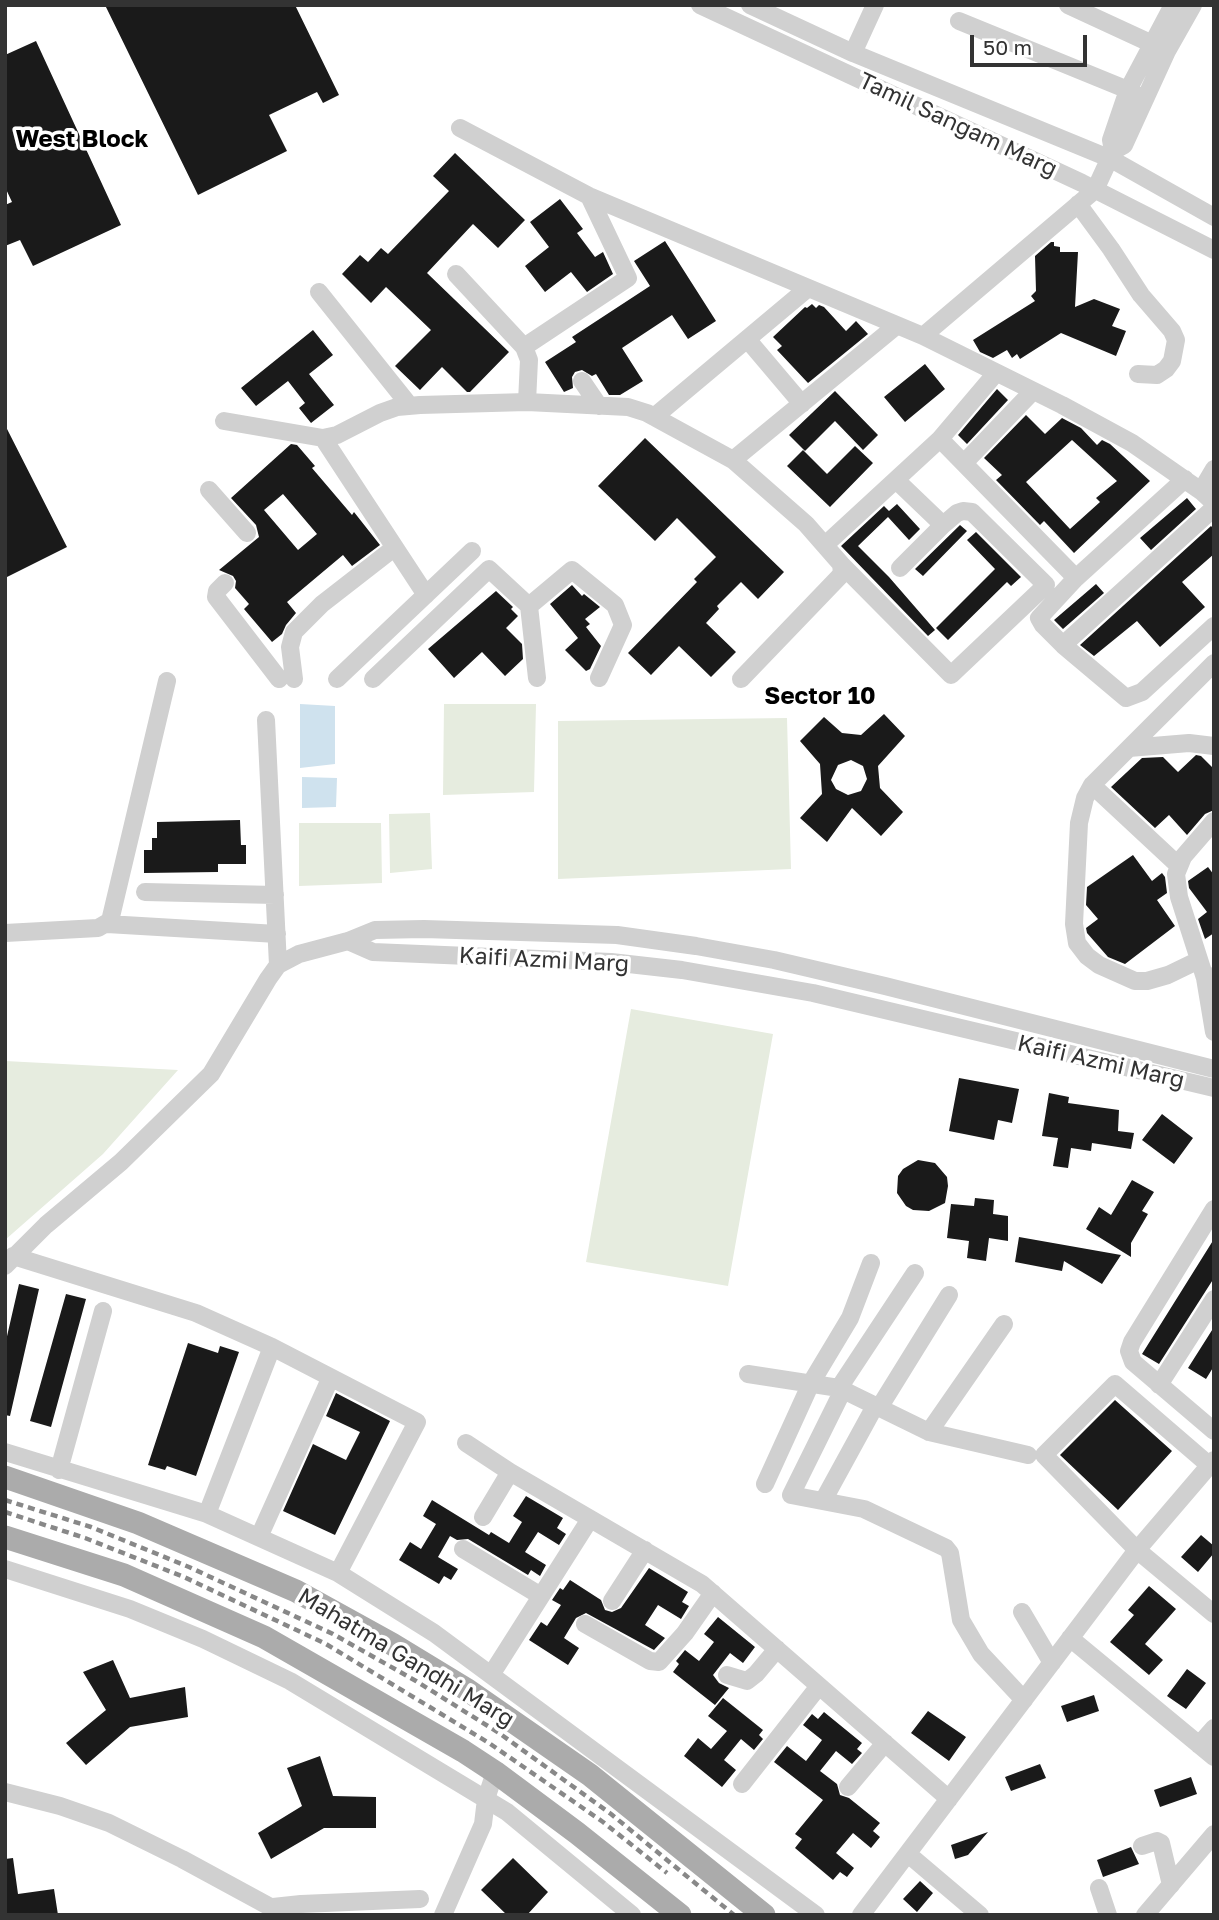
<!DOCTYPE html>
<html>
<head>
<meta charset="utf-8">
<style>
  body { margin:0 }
  #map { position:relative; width:1219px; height:1920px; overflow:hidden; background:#fff; font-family:"Golos Text",sans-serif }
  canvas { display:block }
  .frame { position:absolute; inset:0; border:7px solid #333; pointer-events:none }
  .scale { position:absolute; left:970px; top:35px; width:117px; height:32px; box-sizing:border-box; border:4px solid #333; border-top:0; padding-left:9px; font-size:21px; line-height:24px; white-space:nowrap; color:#333; -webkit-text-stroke:5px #fff; paint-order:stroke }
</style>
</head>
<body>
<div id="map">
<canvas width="1219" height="1920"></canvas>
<div class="frame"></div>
<div class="scale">50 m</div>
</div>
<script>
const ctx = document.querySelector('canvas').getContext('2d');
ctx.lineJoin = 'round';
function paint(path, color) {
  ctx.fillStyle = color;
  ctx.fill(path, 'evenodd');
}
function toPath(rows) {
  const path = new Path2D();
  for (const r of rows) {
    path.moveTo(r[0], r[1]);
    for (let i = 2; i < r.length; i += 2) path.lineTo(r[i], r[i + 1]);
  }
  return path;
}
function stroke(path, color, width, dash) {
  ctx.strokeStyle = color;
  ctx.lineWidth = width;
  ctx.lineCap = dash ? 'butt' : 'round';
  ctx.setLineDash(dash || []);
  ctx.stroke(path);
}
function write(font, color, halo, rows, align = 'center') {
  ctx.font = font + ' "Golos Text",sans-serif';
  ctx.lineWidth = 7;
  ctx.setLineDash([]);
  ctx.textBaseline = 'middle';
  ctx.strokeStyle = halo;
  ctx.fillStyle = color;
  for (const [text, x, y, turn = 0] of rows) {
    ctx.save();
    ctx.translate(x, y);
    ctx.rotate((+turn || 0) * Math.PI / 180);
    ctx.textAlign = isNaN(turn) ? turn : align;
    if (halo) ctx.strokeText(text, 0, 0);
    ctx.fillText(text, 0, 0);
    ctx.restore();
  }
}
paint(toPath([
  [444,704,536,704,534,792,443,795],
  [787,718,791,869,558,879,558,721],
  [430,813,432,869,390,873,389,814],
  [299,823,381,823,382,883,299,886],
  [631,1009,773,1034,728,1286,586,1262],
  [5,1061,178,1070,103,1154,5,1240]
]), '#e6ecdf');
paint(toPath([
  [300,704,335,706,335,764,300,768],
  [302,777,337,778,336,807,302,808]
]), '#cfe2ee');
paint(toPath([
  [105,5,295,5,339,95,323,103,317,92,269,115,287,151,198,195],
  [36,41,121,225,33,266,20,240,5,246,5,205,12,202,5,187,5,55],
  [455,153,525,220,498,248,473,224,427,273,509,352,470,392,467,392,442,367,420,390,395,366,431,330,386,287,371,303,342,274,360,255,368,262,381,248,388,254,449,191,433,176],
  [560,199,583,229,577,233,595,257,603,252,613,274,587,292,571,272,545,292,525,266,549,247,530,222],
  [665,241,716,321,688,339,672,315,622,348,643,381,620,395,609,395,596,374,592,376,582,370,575,372,572,377,573,388,564,392,545,362,576,342,572,337,650,286,634,261],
  [1051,242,1054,242,1054,246,1060,247,1060,252,1078,252,1075,307,1094,299,1120,309,1112,326,1126,331,1116,356,1061,333,1020,359,1017,354,1012,358,1007,350,993,358,980,352,973,340,1035,301,1031,296,1036,291,1035,256],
  [812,304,816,308,819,305,824,307,846,331,856,321,868,334,808,383,777,350,782,346,773,337,805,307,807,308],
  [313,330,333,355,309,374,334,405,311,423,299,408,305,403,288,381,256,406,241,388],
  [925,364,945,389,905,422,884,397],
  [997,389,1008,400,967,444,958,435],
  [835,391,878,435,863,450,835,421,805,451,789,435],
  [1026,415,1045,434,1062,418,1081,428,1097,445,1102,440,1110,444,1150,481,1074,553,1044,521,1040,525,996,480,1002,475,984,458],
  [1072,440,1117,481,1096,498,1100,502,1070,529,1026,482],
  [5,425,67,547,5,578],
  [645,438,784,572,758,599,741,582,717,606,719,609,706,623,736,652,711,677,679,646,651,675,628,653,697,582,694,579,716,557,677,518,655,541,598,486],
  [291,444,297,445,315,466,312,468,352,515,354,512,380,545,352,566,343,555,287,602,296,613,286,625,282,634,272,642,244,609,249,604,235,588,236,581,233,576,219,570,259,537,256,525,231,498],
  [283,494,317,534,298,550,264,510],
  [855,446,873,463,830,507,787,466,803,450,827,474],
  [1187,498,1196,509,1151,550,1140,538],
  [897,504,920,529,909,540,888,517,858,546,889,577,935,630,928,636,841,546,884,506,889,511],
  [960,525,967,531,923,576,915,569],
  [1211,526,1214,529,1214,554,1182,582,1205,607,1160,647,1137,621,1094,656,1080,645],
  [976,532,1021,577,1011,586,1007,582,948,640,936,628,995,569,967,540],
  [1096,584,1104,593,1063,629,1054,620],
  [572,585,582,596,584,594,600,607,585,619,590,624,586,627,601,646,590,669,586,671,565,650,578,638,550,604],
  [496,591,513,607,511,609,518,616,506,628,522,644,523,659,505,676,482,652,454,678,428,649],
  [884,714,905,736,878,766,880,788,903,812,881,836,852,808,827,842,800,818,822,794,820,764,800,741,824,717,842,733,861,735],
  [851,760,863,766,867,779,861,791,848,795,836,789,831,780,838,765],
  [1196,755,1201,756,1214,769,1214,810,1205,814,1187,835,1169,815,1155,828,1111,787,1142,758,1163,757,1178,772],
  [240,820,241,845,246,845,246,864,218,864,218,872,144,873,144,850,152,850,152,838,157,838,157,822],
  [1133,855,1152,881,1162,873,1165,877,1167,893,1157,900,1175,926,1125,964,1108,957,1087,933,1086,928,1098,919,1086,905,1087,887],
  [1208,867,1214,875,1214,933,1205,939,1198,919,1207,912,1189,888,1188,881],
  [959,1078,1019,1089,1012,1123,998,1120,994,1140,949,1131],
  [1049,1093,1069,1097,1068,1103,1119,1110,1118,1131,1134,1133,1131,1149,1092,1143,1091,1151,1071,1148,1068,1168,1053,1166,1058,1138,1042,1136],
  [1162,1114,1193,1138,1174,1164,1142,1140],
  [918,1160,935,1163,947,1177,948,1186,945,1203,929,1211,913,1210,906,1206,897,1193,898,1176,903,1169],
  [1132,1180,1154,1192,1142,1211,1148,1214,1131,1243,1131,1257,1086,1229,1099,1207,1111,1215],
  [975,1198,994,1200,993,1214,1008,1216,1008,1241,989,1238,986,1261,967,1258,969,1241,947,1238,951,1204,974,1206],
  [1019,1237,1121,1255,1102,1284,1064,1261,1062,1271,1015,1262],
  [1214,1239,1214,1278,1159,1364,1142,1354],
  [19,1284,39,1289,10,1416,5,1415,5,1345],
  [66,1294,86,1299,51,1427,30,1421],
  [1214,1327,1214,1366,1206,1379,1188,1368],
  [188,1343,218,1353,220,1346,239,1352,196,1476,167,1466,165,1470,148,1465],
  [336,1393,390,1421,335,1535,283,1511,313,1444,346,1460,360,1432,326,1416],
  [1115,1400,1172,1451,1118,1510,1060,1455],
  [526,1496,563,1518,557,1528,566,1534,559,1545,538,1532,525,1552,546,1565,540,1576,531,1570,528,1575,468,1539,457,1540,450,1536,438,1557,458,1569,451,1580,444,1576,439,1584,399,1560,410,1542,421,1549,436,1524,423,1516,432,1500,489,1535,491,1532,509,1543,522,1522,513,1516],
  [1201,1535,1214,1546,1214,1553,1198,1572,1181,1557],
  [649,1568,688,1592,682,1602,689,1606,681,1619,658,1605,645,1625,665,1638,654,1650,586,1613,576,1618,564,1638,579,1648,568,1665,529,1640,541,1622,547,1626,561,1605,552,1600,560,1588,563,1590,570,1580,601,1600,605,1610,612,1612,621,1608],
  [1149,1586,1176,1609,1145,1644,1163,1660,1149,1675,1110,1642,1134,1615,1128,1610],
  [718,1617,755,1647,743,1663,730,1653,713,1675,719,1683,729,1688,715,1705,673,1672,679,1664,676,1661,685,1650,699,1661,714,1642,704,1634],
  [113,1660,130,1698,185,1687,188,1717,130,1727,86,1765,66,1743,106,1710,83,1672],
  [1187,1669,1206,1683,1186,1709,1167,1696],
  [1094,1695,1099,1711,1067,1722,1061,1706],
  [723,1698,763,1730,759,1735,763,1739,754,1750,741,1739,724,1760,736,1770,722,1787,684,1756,698,1738,711,1749,727,1731,708,1716],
  [928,1711,966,1737,949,1761,911,1733],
  [824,1712,862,1743,857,1749,862,1753,852,1764,836,1751,820,1771,837,1784,840,1795,849,1798,880,1823,873,1831,880,1837,871,1848,853,1833,836,1853,854,1868,847,1877,840,1872,833,1880,795,1848,802,1839,795,1834,823,1800,774,1762,787,1746,806,1761,822,1740,803,1725,812,1714,818,1719],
  [320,1756,333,1796,376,1797,376,1828,324,1828,271,1859,258,1833,302,1806,287,1768],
  [1040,1764,1046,1778,1011,1791,1005,1777],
  [1191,1777,1197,1794,1160,1807,1154,1790],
  [988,1832,968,1855,955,1859,951,1845],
  [1131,1847,1139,1864,1103,1877,1097,1860],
  [13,1858,18,1894,54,1889,58,1915,5,1915,5,1859],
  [513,1858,548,1892,527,1915,507,1915,481,1890],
  [920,1881,933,1893,917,1912,903,1899]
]), '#1a1a1a');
stroke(toPath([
  [700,5,1082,183,1214,250],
  [750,5,853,53,1111,159,1214,217],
  [1068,5,1161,48],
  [959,21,1128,90,1144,100],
  [853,53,875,5],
  [460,128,589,196,923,336,1062,405,1132,443,1201,491,1214,503],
  [1113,151,1111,140,1128,90,1173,5],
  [1078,204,1111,249,1141,295,1172,331,1176,340,1172,361,1166,369,1157,375,1138,374],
  [456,274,524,347,529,360,527,402],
  [319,292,410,406],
  [923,336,1095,190,1113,151,1124,145,1167,51,1193,5],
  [747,339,802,404],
  [524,347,628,278,589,196],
  [582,381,599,406],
  [654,417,808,288],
  [224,421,323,438,337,435,380,413,397,407,420,405,527,402,628,407,647,413,733,460,806,524,841,564,842,573,839,577,741,679],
  [323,438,426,595],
  [940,439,1076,578],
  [733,460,896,326],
  [964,463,1033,391],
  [1185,479,1076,578,1039,618,1043,625,1063,645,1126,698,1142,692,1214,626],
  [896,480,943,525,900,568],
  [209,490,247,533],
  [1201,491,1214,469],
  [825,545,940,439,996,373],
  [841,564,951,675,1046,585,972,512,963,511,957,513,943,525],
  [225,583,217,591,216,597,279,679],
  [529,606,572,570,615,605,623,625,599,678],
  [1063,645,1214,508],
  [294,679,290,647,294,632,322,604,394,548],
  [337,679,472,551],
  [373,679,489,569,529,606,537,678],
  [266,720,278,965],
  [1129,748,1189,743,1214,746],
  [1092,785,1179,866],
  [1214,821,1183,857,1176,874,1179,897,1205,978,1214,976],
  [145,892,275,895],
  [107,924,277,934],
  [5,933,98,928,110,921,167,681],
  [348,941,373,952,611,962,682,970,813,993,1214,1088],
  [1199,960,1168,975,1147,981,1135,981,1099,965,1087,956,1077,943,1074,924,1079,823,1085,798,1092,785,1214,663],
  [1205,978,1214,1032],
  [1214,1209,1132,1342,1129,1351,1133,1362,1214,1431],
  [13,1256,196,1313,272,1347,417,1422,338,1573],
  [5,1266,46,1225,121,1162,211,1074,268,979,278,965,299,954,348,941,375,930,424,929,617,935,696,946,774,960,885,986,1214,1069],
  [748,1374,839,1388,929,1432,1028,1455],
  [1159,1385,1214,1299],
  [839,1388,915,1273],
  [843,1390,791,1495,864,1509,946,1548,950,1553,961,1620,981,1654,1024,1700],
  [879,1408,949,1295],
  [929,1432,1004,1324],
  [466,1443,510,1472,702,1584,949,1799],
  [5,1452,207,1514,338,1573,434,1633,816,1915],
  [1209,1465,1115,1384,1044,1455,1137,1550,1214,1614],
  [59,1470,103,1311],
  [765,1484,811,1383,850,1318,871,1263],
  [823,1501,875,1406],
  [207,1514,272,1347],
  [483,1517,510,1472],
  [259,1537,330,1379],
  [463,1549,541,1596],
  [5,1569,130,1609,203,1639,290,1681,507,1812,632,1915],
  [612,1601,645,1550],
  [1022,1612,1052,1663],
  [585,1624,650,1661,659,1662,685,1633,713,1593],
  [1070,1638,1214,1757],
  [491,1675,590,1519],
  [727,1675,747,1681,756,1674,777,1649],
  [1199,1745,1214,1728],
  [742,1784,819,1686],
  [848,1787,885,1743],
  [5,1792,60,1806,109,1823,182,1859,285,1915],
  [1142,1846,1157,1841,1161,1843,1171,1885],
  [908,1854,980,1915],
  [1099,1888,1108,1915],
  [273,1907,301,1904,420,1899],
  [443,1915,483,1824,486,1799,495,1772],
  [861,1915,1137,1550,1214,1460],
  [1145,1915,1214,1834]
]), '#d0d0d0', 18);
stroke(toPath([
  [5,1477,138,1523,296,1591,392,1644,466,1689,590,1775,764,1915],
  [5,1537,124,1575,264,1637,463,1751,495,1772,577,1833,680,1915]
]), '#ababab', 23);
stroke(toPath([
  [5,1500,91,1527,189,1567,333,1634,416,1681,499,1733,611,1814,734,1915],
  [5,1512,85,1538,184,1577,326,1644,489,1743,603,1822,667,1873]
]), '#888', 4.5, [7, 5]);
write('23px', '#333', '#fff', [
  ["Tamil Sangam Marg",958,125,25],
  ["Kaifi Azmi Marg",544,960,3],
  ["Kaifi Azmi Marg",1101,1062,13],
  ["Mahatma Gandhi Marg",406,1658,31]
]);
write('bold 24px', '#000', '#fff', [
  ["West Block",82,139],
  ["Sector 10",820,696]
]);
</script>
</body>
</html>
